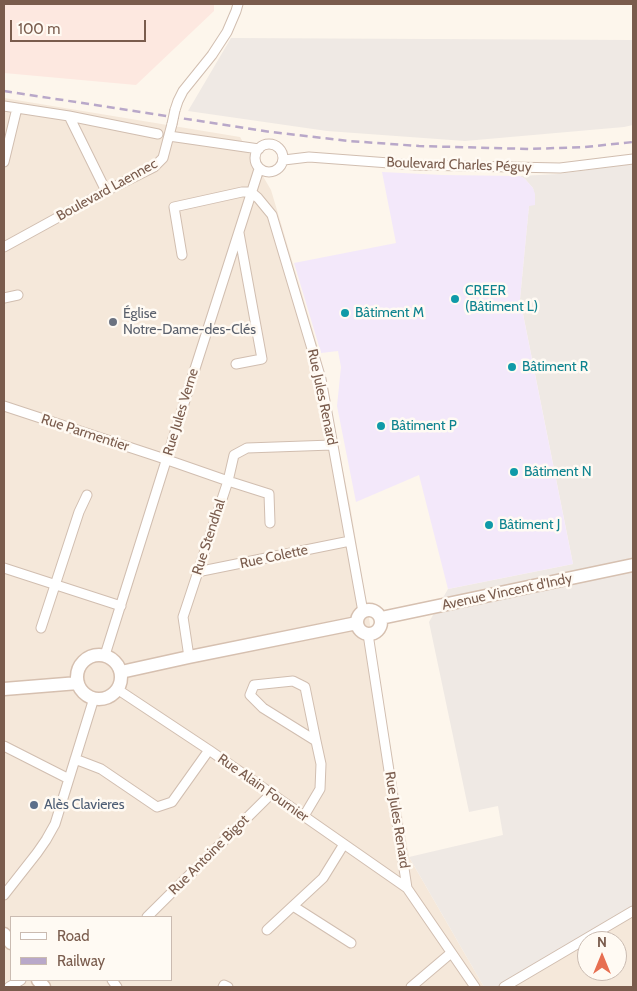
<!DOCTYPE html>
<html>
<head>
<meta charset="utf-8">
<style>
  body { margin:0 }
  #map { position:relative; width:637px; height:991px; overflow:hidden; background:#fdf6ec; font-family:Cabin,sans-serif }
  canvas { display:block }
  .frame { position:absolute; inset:0; border:5px solid #7a5c4d; pointer-events:none }
  .legend { position:absolute; left:10px; top:916px; width:162px; height:65px; box-sizing:border-box; background:#fffaf3; border:1px solid #cabbb1; margin:0; padding:6px 9px; list-style:none; font-size:15px; color:#7a5c4d }
  .legend li { display:flex; align-items:center; gap:10px; height:25px }
  .legend b { width:25px; border:1px solid #cabbb1 }
  .north { position:absolute; left:577px; top:931px; width:50px; height:50px; box-sizing:border-box; background:#fffaf3; border:1px solid #cabbb1; border-radius:50%; rotate:0deg; font-size:14px; font-weight:700; line-height:20px; text-align:center; color:#7a5c4d }
  .north::after { content:''; display:block; margin:auto; width:18px; height:22px; background:#e76f51; clip-path:polygon(50% 0,100% 100%,50% 72%,0 100%) }
  .scale { position:absolute; left:10px; top:20px; width:136px; height:22px; box-sizing:border-box; border:2px solid #7a5c4d; border-top:0; padding-left:6px; font-size:15px; line-height:18px; white-space:nowrap; color:#7a5c4d; -webkit-text-stroke:4px #fffaf3; paint-order:stroke }
</style>
</head>
<body>
<div id="map">
<canvas width="637" height="991"></canvas>
<div class="frame"></div>
<ul class="legend">
<li><b style="height:6px;background:#fff"></b>Road</li>
<li><b style="height:6px;background:#b9a8c9"></b>Railway</li>
</ul>
<div class="north">N</div>
<div class="scale">100 m</div>
</div>
<script>
const ctx = document.querySelector('canvas').getContext('2d');
ctx.lineJoin = 'round';
function paint(path, color) {
  ctx.fillStyle = color;
  ctx.fill(path, 'evenodd');
}
function toPath(rows) {
  const path = new Path2D();
  for (const r of rows) {
    if (r.length === 3) {
      path.moveTo(r[0] + r[2], r[1]);
      path.arc(r[0], r[1], r[2], 0, 2 * Math.PI);
      continue;
    }
    path.moveTo(r[0], r[1]);
    for (let i = 2; i < r.length; i += 2) path.lineTo(r[i], r[i + 1]);
  }
  return path;
}
function stroke(path, color, width, dash) {
  ctx.strokeStyle = color;
  ctx.lineWidth = width;
  ctx.lineCap = dash ? 'butt' : 'round';
  ctx.setLineDash(dash || []);
  ctx.stroke(path);
}
function write(font, color, halo, rows, align = 'center') {
  ctx.font = font + ' Cabin,sans-serif';
  ctx.lineWidth = 5;
  ctx.setLineDash([]);
  ctx.textBaseline = 'middle';
  ctx.strokeStyle = halo;
  ctx.fillStyle = color;
  for (const [text, x, y, turn = 0] of rows) {
    ctx.save();
    ctx.translate(x, y);
    ctx.rotate((+turn || 0) * Math.PI / 180);
    ctx.textAlign = isNaN(turn) ? turn : align;
    if (halo) ctx.strokeText(text, 0, 0);
    ctx.fillText(text, 0, 0);
    ctx.restore();
  }
}
paint(toPath([
  [4,98,240,137,271,190,319,351,350,505,409,857,484,987,4,987],
  [11,917,171,917,171,980,11,980],
  [633,907,633,987,498,987],
  [587,941,617,941,617,971,587,971]
]), '#f5e8da');
paint(toPath([
  [4,4,214,4,214,11,136,85,4,73]
]), '#fde8e0');
paint(toPath([
  [231,38,633,40,633,125,624,127,465,141,327,131,188,111],
  [633,164,633,907,498,987,484,987,409,857,503,835,498,806,469,812,429,622,448,589,573,564,520,299,529,205,535,205,533,188,525,179,520,176,558,174]
]), '#efe9e4');
paint(toPath([
  [382,172,442,175,520,176,525,179,533,188,535,194,535,205,529,206,520,299,573,564,448,589,419,475,356,502,337,406,341,367,338,351,321,353,294,263,396,243]
]), '#f3e8fa');
const street = toPath([
  [4,106,69,116,158,134],
  [175,110,178,101,183,91,212,55,227,32,236,11,238,4],
  [69,116,106,191],
  [169,136,259,149],
  [269,158,14],
  [284,160,309,157,416,165,560,168,633,159],
  [4,162,17,108],
  [251,192,258,198,272,215,321,379,363,612],
  [4,247,106,191,154,167,163,158,172,124],
  [182,255,174,207,242,192,251,192],
  [4,298,18,295],
  [236,364,262,359,239,233],
  [4,406,159,457,228,481,269,494,270,523],
  [4,568,121,606],
  [197,572,350,541],
  [41,628,79,512,87,495],
  [368,634,407,888,475,987],
  [105,655,193,375,259,169],
  [189,657,183,617,228,481,234,455,247,448,332,445],
  [117,689,209,750,407,888],
  [4,746,69,779],
  [75,759,101,769,157,807,172,802,209,750],
  [304,816,320,789,321,764,316,741,305,687,293,681,254,685,250,695,263,708,316,741],
  [4,895,37,853,46,840,55,824,94,698],
  [293,906,351,943],
  [147,917,271,794],
  [267,930,323,878,344,844],
  [112,980,117,987],
  [9,987,21,980],
  [223,987,224,985,228,987],
  [411,987,451,953],
  [504,987,633,911]
]);
const secondary = toPath([
  [369,622,12],
  [381,618,633,565],
  [99,677,22],
  [121,672,189,657,357,623],
  [4,689,78,683],
  [4,934,11,943],
  [38,980,44,987]
]);
stroke(street, '#d1beb0', 11);
stroke(secondary, '#d6c0b0', 15);
stroke(street, '#fff', 9);
stroke(secondary, '#fff', 12);
stroke(toPath([
  [4,91,271,132,349,141,419,146,529,149,585,147,633,142]
]), '#b9a8c9', 2.5, [8, 5]);
const streetBridge = toPath([
  [172,124,175,110]
]);
stroke(streetBridge, '#d1beb0', 11, []);
stroke(streetBridge, '#fff', 9);
for (const [x, y, r, color] of [
  [455,299,5,"#0f9aa8"],
  [345,313,5,"#0f9aa8"],
  [113,322,5,"#6b7280"],
  [512,367,5,"#0f9aa8"],
  [381,426,5,"#0f9aa8"],
  [514,472,5,"#0f9aa8"],
  [489,525,5,"#0f9aa8"],
  [34,805,5,"#5c6f8a"]
]) {
  const dot = new Path2D();
  dot.arc(x, y, r, 0, 2 * Math.PI);
  ctx.fillStyle = color;
  ctx.fill(dot);
  stroke(dot, '#fffaf3', 2);
}
write('14px', '#7a5c4d', '#fffaf3', [
  ["Boulevard Charles Péguy",459,165,2],
  ["Boulevard Laennec",107,190,-29],
  ["Rue Jules Renard",322,397,78],
  ["Rue Jules Verne",181,412,-73],
  ["Rue Parmentier",85,433,18],
  ["Rue Stendhal",209,537,-72],
  ["Rue Colette",274,557,-12],
  ["Avenue Vincent d'Indy",507,592,-12],
  ["Rue Alain Fournier",263,788,35],
  ["Rue Jules Renard",397,820,81],
  ["Rue Antoine Bigot",209,855,-45]
]);
write('14px', '#0d838f', '#fffaf3', [
  ["CREER",465,291],
  ["(Bâtiment L)",465,307],
  ["Bâtiment M",355,313],
  ["Bâtiment R",522,367],
  ["Bâtiment P",391,426],
  ["Bâtiment N",524,472],
  ["Bâtiment J",499,525]
], 'left');
write('14px', '#5b616d', '#fffaf3', [
  ["Église",123,314],
  ["Notre-Dame-des-Clés",123,330]
], 'left');
write('14px', '#4e5e75', '#fffaf3', [
  ["Alès Clavieres",44,805]
], 'left');
</script>
</body>
</html>
